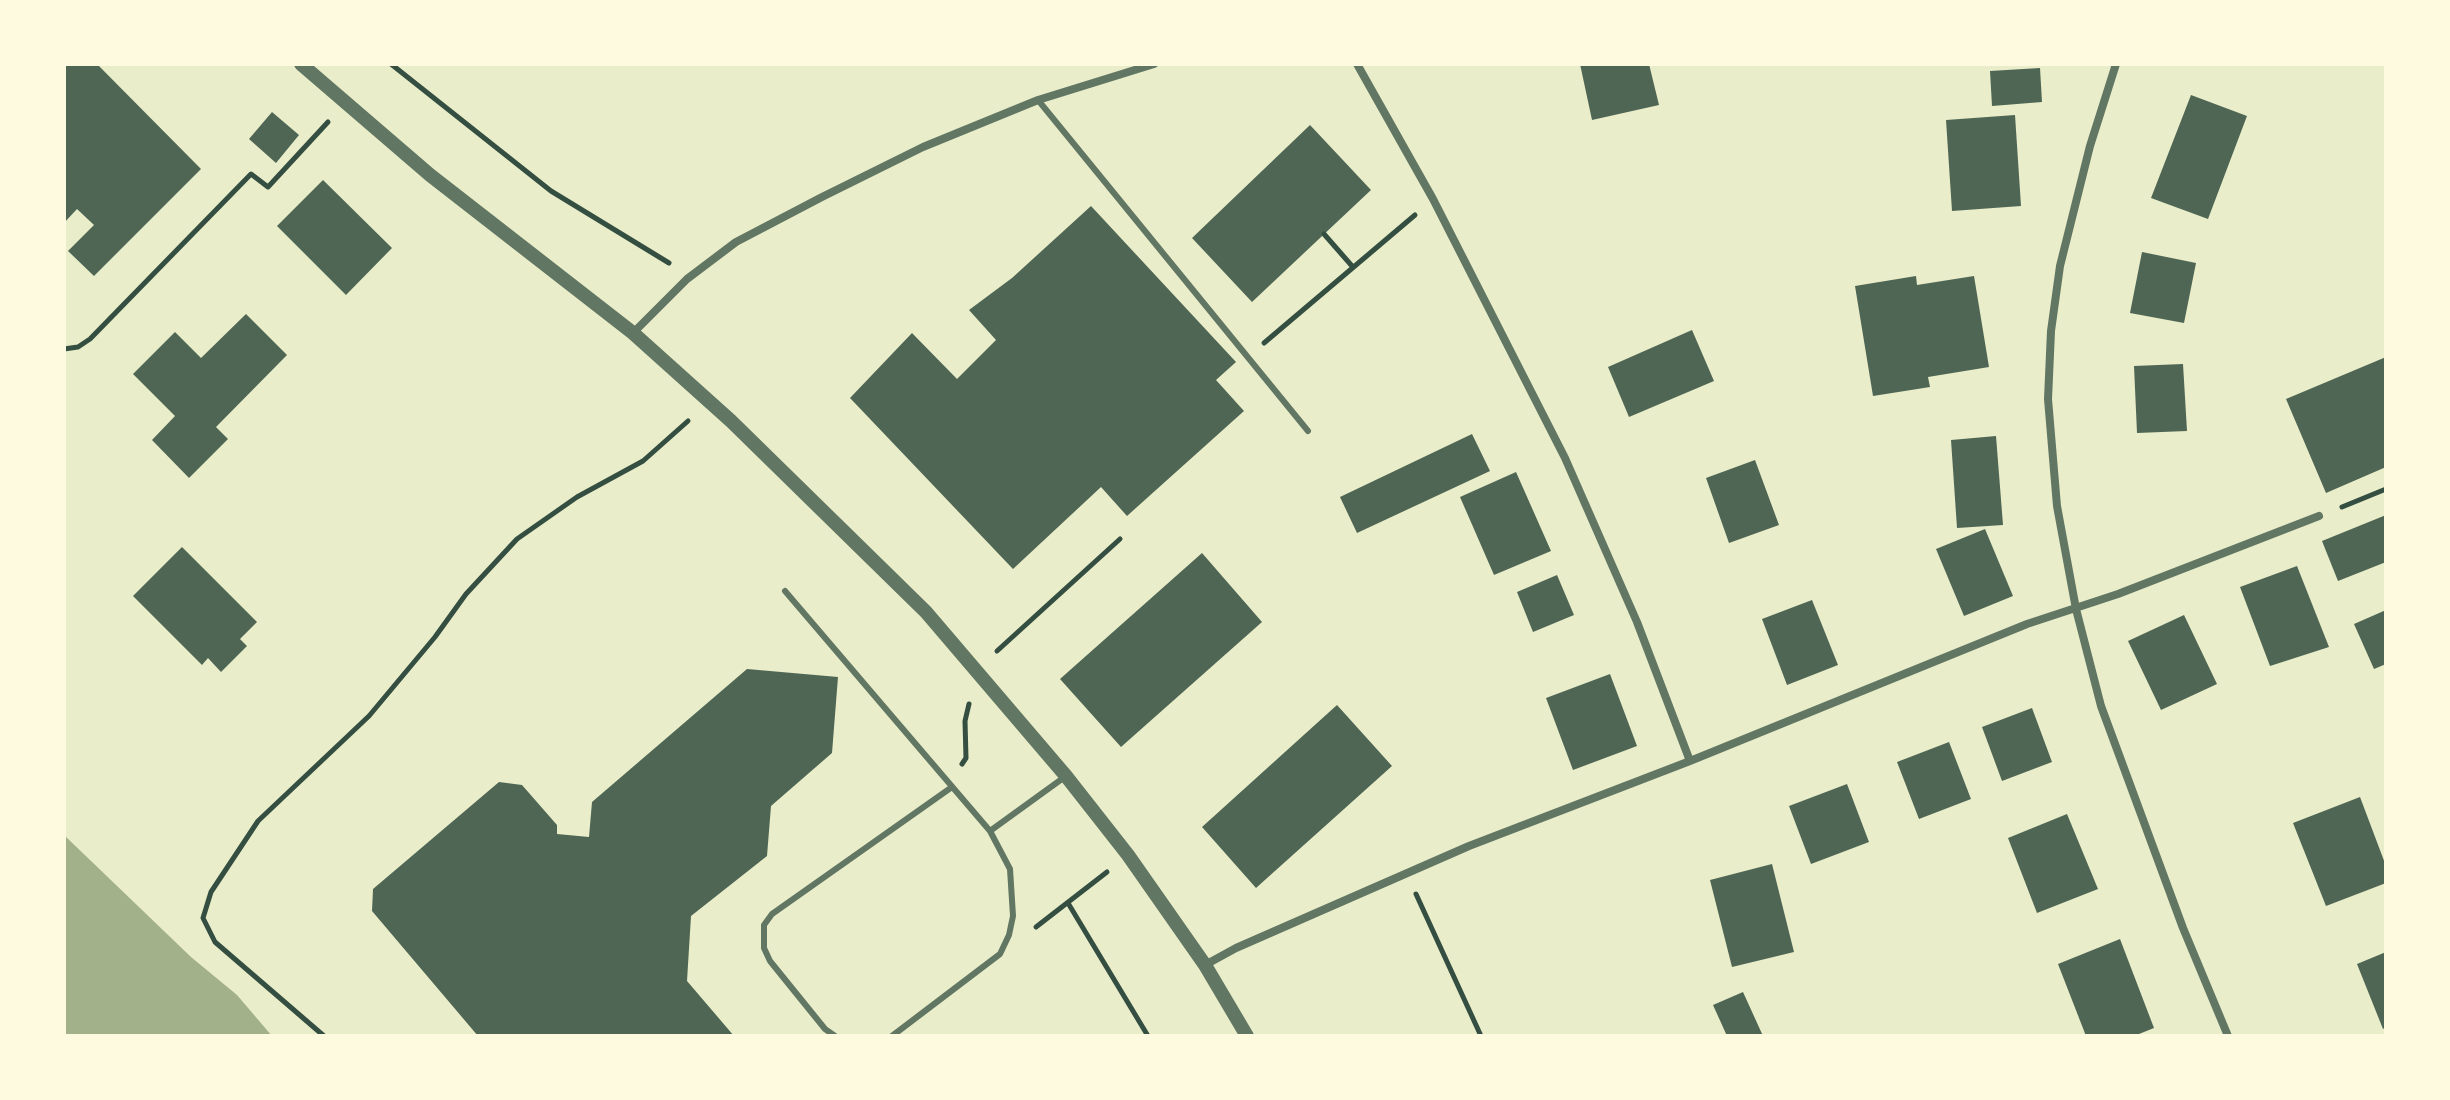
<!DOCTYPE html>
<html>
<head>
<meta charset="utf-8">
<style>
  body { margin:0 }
  #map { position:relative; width:2450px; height:1100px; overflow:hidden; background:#e9edc9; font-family:Bitter,serif }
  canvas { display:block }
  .frame { position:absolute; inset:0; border:66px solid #fefae0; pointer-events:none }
</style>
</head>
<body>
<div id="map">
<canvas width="2450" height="1100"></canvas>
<div class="frame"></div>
</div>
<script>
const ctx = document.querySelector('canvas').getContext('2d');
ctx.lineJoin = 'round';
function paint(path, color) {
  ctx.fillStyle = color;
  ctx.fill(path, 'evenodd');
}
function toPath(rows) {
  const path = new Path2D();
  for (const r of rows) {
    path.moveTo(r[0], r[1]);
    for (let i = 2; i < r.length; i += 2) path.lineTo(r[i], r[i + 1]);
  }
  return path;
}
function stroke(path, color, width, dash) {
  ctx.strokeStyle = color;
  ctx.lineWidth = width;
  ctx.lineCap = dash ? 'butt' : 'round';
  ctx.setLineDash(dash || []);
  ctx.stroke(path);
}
paint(toPath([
  [64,835,191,957,237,995,272,1036,64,1036]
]), '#a3b18a');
paint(toPath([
  [64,64,97,64,201,169,94,276,68,251,94,225,77,209,64,223],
  [1580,64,1649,64,1659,105,1592,120],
  [2040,68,2042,102,1992,106,1990,71],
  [2191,95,2247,116,2208,219,2151,198],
  [272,112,299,135,276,163,249,139],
  [2015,115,2021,206,1952,211,1946,120],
  [1310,125,1371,190,1252,302,1192,238],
  [323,180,392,248,346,295,277,226],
  [1091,206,1236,362,1216,380,1244,411,1127,516,1101,487,1013,569,850,398,912,333,957,379,996,340,969,310,1012,278],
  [2142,252,2196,263,2184,323,2130,313],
  [1916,276,1917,285,1974,276,1989,367,1928,377,1930,387,1873,396,1855,286],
  [246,314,287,355,216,427,228,439,189,478,152,440,175,416,133,374,175,332,201,358],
  [1692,330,1714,381,1629,417,1608,367],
  [2386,357,2386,467,2326,493,2286,399],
  [2183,364,2187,431,2137,433,2134,366],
  [1472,434,1490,471,1357,533,1340,497],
  [1996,436,2003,525,1957,528,1951,440],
  [1755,460,1779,525,1729,543,1706,478],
  [1516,472,1551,551,1494,575,1460,497],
  [2386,515,2386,562,2338,581,2322,541],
  [1985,529,2013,596,1964,616,1936,549],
  [182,547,257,622,240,639,247,646,221,672,208,658,202,665,133,596],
  [1202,553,1262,622,1121,747,1060,679],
  [2297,566,2329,647,2270,666,2240,587],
  [1557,575,1574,615,1533,632,1517,592],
  [1812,600,1838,665,1787,685,1762,619],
  [2386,610,2386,664,2374,669,2354,624],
  [2184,615,2217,684,2161,710,2128,641],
  [747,669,838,677,832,753,771,806,767,856,691,916,687,981,734,1036,478,1036,372,911,373,889,499,782,522,785,557,825,557,834,589,837,592,802],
  [1610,674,1637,746,1573,770,1546,698],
  [1337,705,1392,766,1256,888,1202,827],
  [2032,708,2052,762,2002,781,1982,727],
  [1949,742,1971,799,1919,819,1897,762],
  [1847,784,1869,842,1811,864,1789,806],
  [2360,797,2386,866,2386,883,2326,906,2293,823],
  [2067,814,2098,889,2037,913,2008,838],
  [1772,864,1794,952,1732,967,1710,880],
  [2120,939,2154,1028,2134,1036,2086,1036,2058,964],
  [2386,952,2386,1027,2383,1029,2357,964],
  [1743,992,1763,1036,1727,1036,1713,1005]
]), '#4f6655');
stroke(toPath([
  [391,64,551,191,669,263],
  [1324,234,1352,266],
  [1264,343,1415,215],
  [64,349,78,347,90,339,251,174,268,187,328,122],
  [2342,507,2386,489],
  [997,651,1120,539],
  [962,764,966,758,965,721,969,704],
  [1416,894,1481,1036],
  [1068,903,1148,1036],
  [1036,927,1107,872],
  [324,1036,215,942,203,918,211,892,258,821,369,716,435,637,466,594,517,539,577,497,643,461,688,421]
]), '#344e41', 5);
stroke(toPath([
  [1038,100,1308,431],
  [785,591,990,831,1066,776],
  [835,1036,825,1029,770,961,764,948,764,925,772,914,952,787],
  [892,1036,1000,954,1009,935,1013,916,1010,869,990,831]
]), '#617663', 6);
stroke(toPath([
  [1357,64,1433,199,1565,458,1637,622,1690,761],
  [2116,64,2090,146,2060,266,2051,331,2048,399,2057,506,2076,609,2101,706,2183,928,2228,1036],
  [633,333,687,279,736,242,822,197,923,147,1038,100,1154,64],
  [1205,965,1236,948,1469,846,1690,761,2027,624,2118,594,2319,516]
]), '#617663', 8);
stroke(toPath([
  [301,64,430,175,633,333,731,421,926,612,1066,776,1128,855,1205,965,1247,1036]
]), '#617663', 14);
</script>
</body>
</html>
